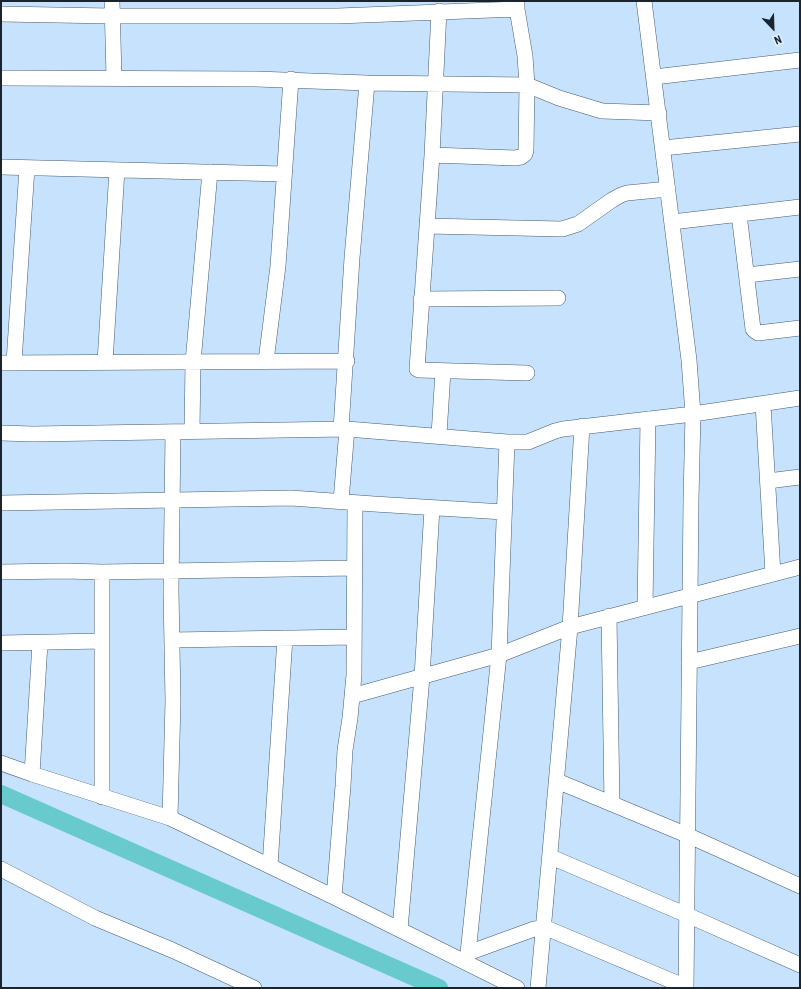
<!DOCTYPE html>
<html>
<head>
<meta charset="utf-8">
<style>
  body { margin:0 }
  #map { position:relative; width:801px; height:989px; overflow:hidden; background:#c7e2fd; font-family:"Roboto Condensed",sans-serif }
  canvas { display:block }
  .frame { position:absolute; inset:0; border:2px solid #1a242e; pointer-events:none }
  .north { position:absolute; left:753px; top:8px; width:40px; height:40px; -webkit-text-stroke:3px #deeefe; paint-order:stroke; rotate:157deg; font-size:11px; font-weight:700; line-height:16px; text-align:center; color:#1a242e }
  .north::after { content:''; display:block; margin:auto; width:14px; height:18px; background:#1a242e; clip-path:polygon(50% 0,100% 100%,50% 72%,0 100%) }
</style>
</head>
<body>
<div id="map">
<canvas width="801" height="989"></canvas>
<div class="frame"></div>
<div class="north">N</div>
</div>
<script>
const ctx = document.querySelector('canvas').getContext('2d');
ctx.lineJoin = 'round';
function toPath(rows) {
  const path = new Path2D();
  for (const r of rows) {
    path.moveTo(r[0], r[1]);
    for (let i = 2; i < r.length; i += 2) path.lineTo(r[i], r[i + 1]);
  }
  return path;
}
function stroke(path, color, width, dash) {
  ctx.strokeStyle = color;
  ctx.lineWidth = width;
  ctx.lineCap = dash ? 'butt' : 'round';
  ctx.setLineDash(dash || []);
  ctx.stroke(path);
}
stroke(toPath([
  [1,794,439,988]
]), '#68cacd', 18);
const street = toPath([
  [112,1,114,78],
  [644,1,689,360,693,414,691,500,686,988],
  [439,11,432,155,417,369,419,370,527,373],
  [1,14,111,16,338,16,517,9],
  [654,77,800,60],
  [1,78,256,79,367,83,527,85,559,98,602,111,659,113],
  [663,148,800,134],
  [432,155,515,158,521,157,525,154,526,150,527,85,525,56,517,9,517,1],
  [1,167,284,174],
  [739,214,753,329,755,331,758,333,800,328],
  [672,222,800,207],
  [427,226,562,229,578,224,612,200,621,195,627,193,668,189],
  [747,275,800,269],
  [421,299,558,298],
  [266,361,278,266,291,79],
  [14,362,27,168],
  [105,362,117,170],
  [1,363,347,361],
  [763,404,773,574],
  [341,429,352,258,367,83],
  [192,431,193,362,210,172],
  [1,433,33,434,347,429,507,442,528,442,555,431,563,429,693,414,800,398],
  [439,435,443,371],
  [768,481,800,477],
  [341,501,347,429],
  [1,503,291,498,374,504,504,512],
  [1,572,65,571,102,572,355,568],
  [645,607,648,419],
  [609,616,612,804],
  [172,640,354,637],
  [1,643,102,641],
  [689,662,800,636],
  [352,696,499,655,570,627,800,567],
  [1,763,32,774,170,818,334,897,517,988],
  [32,774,40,643],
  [557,781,687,835,800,886],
  [102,797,102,572],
  [170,818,173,701,171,591,173,432],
  [551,857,687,915,800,965],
  [270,866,285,638],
  [1,869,95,918,172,950,254,988],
  [334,897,343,786,345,750,350,718,354,675,355,503],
  [400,929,422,677,432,508],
  [468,953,534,929,544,927,686,987],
  [467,963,499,655,507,442],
  [538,988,570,627,582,426]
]);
stroke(street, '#445b72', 16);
stroke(street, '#fff', 15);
</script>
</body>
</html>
